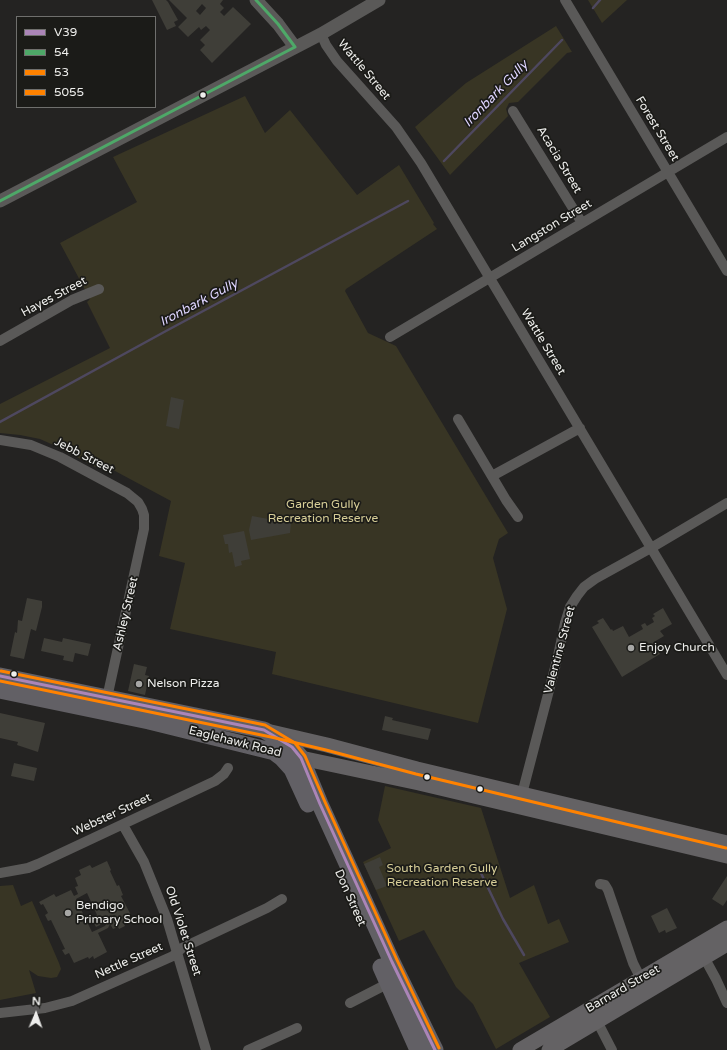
<!DOCTYPE html>
<html>
<head>
<meta charset="utf-8">
<style>
  body { margin:0 }
  #map { position:relative; width:727px; height:1050px; overflow:hidden; background:#242322; font-family:"Varela Round",sans-serif }
  canvas { display:block }
  .legend { position:absolute; left:16px; top:16px; width:140px; height:92px; box-sizing:border-box; background:#1b1b18; border:1px solid #6f6f6d; margin:0; padding:5px 7px; list-style:none; font-size:12px; color:#eeeeec }
  .legend li { display:flex; align-items:center; gap:8px; height:20px }
  .legend b { width:20px; border:1px solid #6f6f6d }
  .north { position:absolute; left:16px; top:994px; width:40px; height:40px; -webkit-text-stroke:3px #1b1b18; paint-order:stroke; rotate:2deg; font-size:11px; font-weight:700; line-height:16px; text-align:center; color:#eeeeec }
  .north::after { content:''; display:block; margin:auto; width:14px; height:18px; background:#eeeeec; clip-path:polygon(50% 0,100% 100%,50% 72%,0 100%) }
</style>
</head>
<body>
<div id="map">
<canvas width="727" height="1050"></canvas>
<ul class="legend">
<li><b style="height:5px;background:#ab85b8"></b>V39</li>
<li><b style="height:5px;background:#4ea868"></b>54</li>
<li><b style="height:5px;background:#ff8200"></b>53</li>
<li><b style="height:5px;background:#ff8200"></b>5055</li>
</ul>
<div class="north">N</div>
</div>
<script>
const ctx = document.querySelector('canvas').getContext('2d');
ctx.lineJoin = 'round';
function paint(path, color) {
  ctx.fillStyle = color;
  ctx.fill(path, 'evenodd');
}
function toPath(rows) {
  const path = new Path2D();
  for (const r of rows) {
    path.moveTo(r[0], r[1]);
    for (let i = 2; i < r.length; i += 2) path.lineTo(r[i], r[i + 1]);
  }
  return path;
}
function stroke(path, color, width, dash) {
  ctx.strokeStyle = color;
  ctx.lineWidth = width;
  ctx.lineCap = dash ? 'butt' : 'round';
  ctx.setLineDash(dash || []);
  ctx.stroke(path);
}
function write(font, color, halo, rows, align = 'center') {
  ctx.font = font + ' "Varela Round",sans-serif';
  ctx.lineWidth = 3.5;
  ctx.setLineDash([]);
  ctx.textBaseline = 'middle';
  ctx.strokeStyle = halo;
  ctx.fillStyle = color;
  for (const [text, x, y, turn = 0] of rows) {
    ctx.save();
    ctx.translate(x, y);
    ctx.rotate((+turn || 0) * Math.PI / 180);
    ctx.textAlign = isNaN(turn) ? turn : align;
    if (halo) ctx.strokeText(text, 0, 0);
    ctx.fillText(text, 0, 0);
    ctx.restore();
  }
}
paint(toPath([
  [588,0,627,0,602,23],
  [556,26,572,52,567,53,518,102,509,103,506,109,508,116,450,175,415,127,466,83],
  [245,96,265,133,290,110,357,195,399,165,434,223,433,224,437,229,346,289,345,291,368,333,396,346,508,533,499,539,493,558,507,609,478,723,272,674,276,652,170,629,185,563,159,556,171,501,102,464,99,469,58,447,40,439,20,435,0,433,0,404,110,348,87,302,90,299,60,243,137,202,113,157],
  [385,786,481,808,510,898,534,885,548,924,559,919,569,942,519,963,550,1017,496,1049,473,1004,456,987,424,930,399,941,363,862,391,848,378,820],
  [13,885,21,906,32,901,59,963,61,969,57,977,51,978,38,976,29,970,36,993,0,1000,0,886]
]), '#383524');
stroke(toPath([
  [593,8,600,0],
  [444,161,562,40],
  [0,422,166,331,408,201],
  [480,871,503,919,524,955]
]), '#4e485f', 2.5);
paint(toPath([
  [152,0,166,0,168,2,178,20,174,22,176,26,167,30],
  [169,0,223,0,220,4,224,8,220,12,224,16,233,7,251,24,212,63,200,50,205,45,200,40,210,30,206,26,201,30,199,27,188,37,178,27,187,18],
  [202,4,206,8,200,15,196,11],
  [171,397,184,400,179,429,166,426],
  [252,516,291,523,290,533,251,540,249,530],
  [244,531,250,559,241,561,242,565,235,567,232,552,229,553,228,544,225,544,223,535],
  [27,598,42,601,42,607,36,631,31,629,24,659,10,656,15,632,17,633,18,620,22,621],
  [663,608,672,624,660,631,664,636,654,642,660,654,622,677,592,627,599,623,597,621,603,618,611,630,612,629,613,631,623,626,629,637,643,629,641,625,645,623,647,626,654,622,652,618,655,616,653,614],
  [44,638,62,642,63,638,91,644,88,656,75,653,73,662,63,660,64,656,41,651],
  [134,664,147,667,145,675,149,676,145,695,128,691],
  [0,713,45,723,38,752,17,745,18,742,0,738],
  [385,716,393,718,392,720,431,729,428,740,382,730],
  [14,763,37,768,34,781,11,776],
  [380,857,383,865,379,867,387,886,376,890,364,864],
  [107,861,111,870,110,871,117,886,119,885,123,895,121,896,133,919,124,924,125,926,119,929,118,927,113,929,110,924,108,928,98,933,107,952,94,959,93,956,89,959,88,957,74,963,69,953,65,955,62,950,65,949,51,920,48,921,45,915,48,913,43,904,41,905,39,902,54,894,56,897,71,890,74,896,78,894,75,887,78,886,75,878,81,875,79,870,90,865,92,868],
  [87,893,97,915,91,918,96,927,108,921,105,926,92,932,76,899],
  [727,876,727,900,723,906,712,899],
  [667,908,677,928,666,933,665,930,659,933,651,916]
]), '#3f3e38');
stroke(toPath([
  [565,0,727,271],
  [321,34,326,45,337,61,396,127,421,163,727,675],
  [513,111,582,223],
  [390,337,727,137],
  [0,341,72,300,99,289],
  [458,419,506,500,518,517],
  [0,440,31,445,60,457,127,493,138,502,142,509,144,515,144,529,107,698],
  [492,476,580,428],
  [522,794,558,656,565,623,570,607,577,596,584,587,595,579,651,548,727,503],
  [123,825,144,862,167,919,206,1050],
  [0,873,28,868,38,864,215,781,224,774,228,768],
  [600,884,605,885,608,890,633,963,641,979],
  [704,957,716,979,727,1003],
  [350,1003,389,983],
  [0,1013,45,1008,72,1001,173,956,182,948,267,908,282,899],
  [597,1021,612,1050],
  [248,1050,297,1028]
]), '#5a5958', 10);
stroke(toPath([
  [256,0,278,24,295,47],
  [0,201,321,34,379,0]
]), '#5a5958', 13);
stroke(toPath([
  [271,732,327,745,417,769,727,843],
  [301,758,419,783,727,856],
  [520,1050,727,928],
  [549,1050,727,944]
]), '#646264', 15);
stroke(toPath([
  [0,676,264,730,292,747,301,758,320,804,392,962,435,1050],
  [0,690,149,721,283,754],
  [274,752,282,758,292,769,308,804],
  [381,967,418,1050]
]), '#626065', 17);
stroke(toPath([
  [0,676,264,730,292,747,301,758,320,804,392,962,435,1050]
]), '#ab85b8', 3);
stroke(toPath([
  [256,0,278,24,295,47],
  [0,201,295,47]
]), '#4ea868', 3);
stroke(toPath([
  [0,681,271,737,326,750,416,774,726,848]
]), '#ff8200', 3);
stroke(toPath([
  [1,671,265,725,295,743,305,756,325,802,397,960,439,1048]
]), '#ff8200', 3);
for (const [x, y, r, color] of [
  [203,95,3.5,"#eeeeec"],
  [631,648,4,"#a7a7a5"],
  [14,674,3.5,"#eeeeec"],
  [139,684,4,"#a7a7a5"],
  [427,777,3.5,"#eeeeec"],
  [480,789,3.5,"#eeeeec"],
  [68,913,4,"#a7a7a5"]
]) {
  const dot = new Path2D();
  dot.arc(x, y, r, 0, 2 * Math.PI);
  ctx.fillStyle = color;
  ctx.fill(dot);
  stroke(dot, '#1b1b18', 1.5);
}
write('12px', '#eeeeec', '#1b1b18', [
  ["Wattle Street",364,70,50],
  ["Forest Street",657,129,59],
  ["Acacia Street",559,160,59],
  ["Langston Street",552,226,-31],
  ["Hayes Street",54,297,-28],
  ["Wattle Street",543,342,59],
  ["Jebb Street",84,456,27],
  ["Ashley Street",126,614,-77],
  ["Valentine Street",560,650,-75],
  ["Eaglehawk Road",235,742,14],
  ["Webster Street",112,815,-25],
  ["Don Street",350,898,66],
  ["Old Violet Street",183,931,72],
  ["Nettle Street",129,961,-24],
  ["Barnard Street",623,989,-30]
]);
write('12px', '#d7ce97', '#1b1b18', [
  ["Garden Gully",323,505],
  ["Recreation Reserve",323,519],
  ["South Garden Gully",442,869],
  ["Recreation Reserve",442,883]
]);
write('12px', '#eeeeec', '#1b1b18', [
  ["Enjoy Church",639,648],
  ["Nelson Pizza",147,684],
  ["Bendigo",76,906],
  ["Primary School",76,920]
], 'left');
write('italic 13px', '#dfd5ff', '#1b1b18', [
  ["Ironbark Gully",496,94,-46],
  ["Ironbark Gully",199,303,-28]
]);
</script>
</body>
</html>
